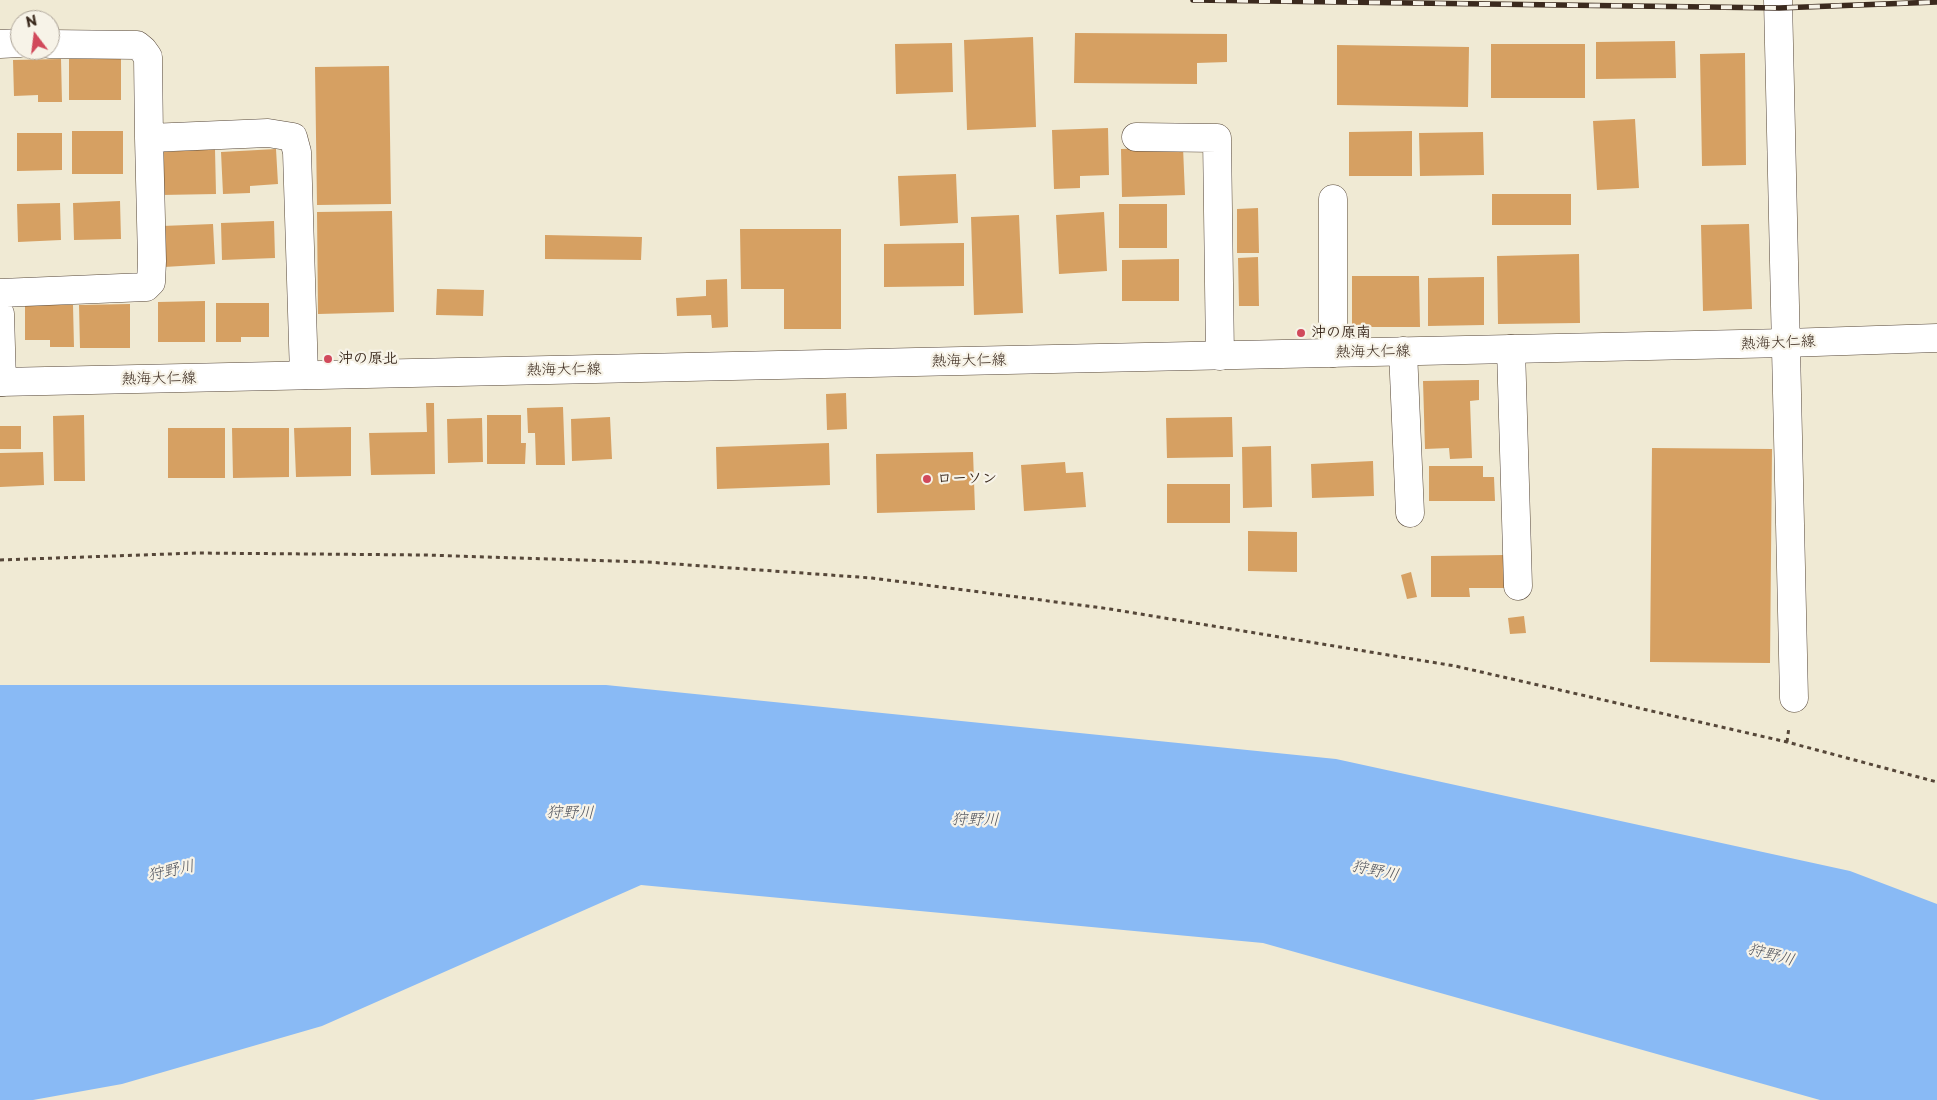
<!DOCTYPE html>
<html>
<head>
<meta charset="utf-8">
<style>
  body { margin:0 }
  #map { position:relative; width:1937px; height:1100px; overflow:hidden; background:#f0ead4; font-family:"Playpen Sans",sans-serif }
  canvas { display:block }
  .north { position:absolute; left:10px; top:10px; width:50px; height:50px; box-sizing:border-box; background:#f7f3e8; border:1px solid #aca397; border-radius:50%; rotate:345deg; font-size:14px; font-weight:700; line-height:20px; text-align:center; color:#3b2a1e }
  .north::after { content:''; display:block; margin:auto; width:18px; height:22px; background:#d1495b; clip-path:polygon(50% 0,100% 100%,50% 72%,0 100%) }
</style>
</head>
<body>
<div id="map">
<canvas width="1937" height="1100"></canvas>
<div class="north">N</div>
</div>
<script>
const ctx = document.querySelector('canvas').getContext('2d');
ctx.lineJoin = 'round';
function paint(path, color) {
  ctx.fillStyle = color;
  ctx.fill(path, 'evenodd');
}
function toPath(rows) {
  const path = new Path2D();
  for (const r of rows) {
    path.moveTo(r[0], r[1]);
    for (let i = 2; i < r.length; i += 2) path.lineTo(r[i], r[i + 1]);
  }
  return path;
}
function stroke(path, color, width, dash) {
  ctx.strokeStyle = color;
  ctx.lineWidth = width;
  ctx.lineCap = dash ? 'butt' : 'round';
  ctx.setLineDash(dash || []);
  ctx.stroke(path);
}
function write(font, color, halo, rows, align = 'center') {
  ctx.font = font + ' "Playpen Sans","Klee One",sans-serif';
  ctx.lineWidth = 4.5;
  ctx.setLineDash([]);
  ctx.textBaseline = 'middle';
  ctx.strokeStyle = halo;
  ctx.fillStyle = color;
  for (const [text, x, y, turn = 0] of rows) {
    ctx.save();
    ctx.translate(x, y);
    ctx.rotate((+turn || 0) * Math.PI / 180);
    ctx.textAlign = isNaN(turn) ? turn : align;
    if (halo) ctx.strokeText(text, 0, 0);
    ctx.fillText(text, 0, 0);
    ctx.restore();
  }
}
paint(toPath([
  [0,685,606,685,1336,759,1850,871,1937,904,1937,1100,1820,1100,1263,943,641,885,322,1026,122,1084,33,1100,0,1100]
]), '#89baf5');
paint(toPath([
  [1075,33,1227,34,1227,62,1197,63,1197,84,1074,83],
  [1033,37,1036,127,967,130,964,40],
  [1675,41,1676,78,1596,79,1596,42],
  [952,43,953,92,896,94,895,44],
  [1491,44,1585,44,1585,98,1491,98],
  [1337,45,1469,47,1468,107,1337,105],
  [1745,53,1746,165,1702,166,1700,54],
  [61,59,62,102,38,102,38,95,14,96,13,60],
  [69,59,121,59,121,100,69,100],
  [389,66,391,204,317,205,315,67],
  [1635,119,1639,188,1597,190,1593,121],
  [1108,128,1109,175,1080,176,1080,188,1054,189,1052,130],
  [72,131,123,131,123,174,72,174],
  [1412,131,1412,176,1349,176,1349,132],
  [1483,132,1484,175,1420,176,1419,133],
  [17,133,62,133,62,170,17,171],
  [1183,147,1185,195,1122,197,1121,149],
  [215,149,216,194,161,195,161,152],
  [276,149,278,184,250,186,250,193,223,194,221,152],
  [956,174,958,223,900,226,898,176],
  [1492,194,1571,194,1571,225,1492,225],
  [120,201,121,239,74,240,73,203],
  [60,203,61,240,18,242,17,204],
  [1119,204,1167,204,1167,248,1119,248],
  [1258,208,1259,253,1237,253,1237,209],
  [392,211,394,312,318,314,317,212],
  [1104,212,1107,271,1059,274,1056,215],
  [1019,215,1023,313,974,315,971,217],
  [274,221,275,258,222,260,221,223],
  [213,224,215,264,164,267,162,226],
  [1749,224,1752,309,1703,311,1701,225],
  [740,229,841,229,841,329,784,329,784,289,741,289],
  [545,235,642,237,641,260,545,259],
  [964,243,964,286,884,287,884,244],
  [1579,254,1580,323,1498,324,1497,256],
  [1258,257,1259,306,1239,306,1238,258],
  [1179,259,1179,301,1122,301,1122,260],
  [1352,276,1419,276,1420,327,1352,327],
  [1484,277,1484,325,1428,326,1428,278],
  [727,279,728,327,712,328,711,315,677,316,676,298,706,296,706,280],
  [437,289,484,290,483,316,436,315],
  [205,301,205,342,158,342,158,302],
  [216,303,269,303,269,337,241,337,241,342,216,342],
  [130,304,130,348,80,348,79,305],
  [25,305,73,305,74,347,50,347,50,340,25,340],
  [1479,380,1479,400,1470,401,1472,458,1450,459,1449,448,1425,449,1423,381],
  [846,393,847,429,827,430,826,394],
  [426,403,434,403,435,474,371,475,369,433,427,432],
  [563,407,565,465,536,465,535,433,528,433,527,408],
  [84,415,85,481,54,481,53,416],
  [487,415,521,415,521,443,526,443,525,464,487,464],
  [610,417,612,459,572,461,571,419],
  [1232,417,1233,457,1167,458,1166,418],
  [482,418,483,462,448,463,447,419],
  [0,426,21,426,21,449,0,449],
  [351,427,351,476,296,477,294,428],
  [168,428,225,428,225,478,168,478],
  [232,428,289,428,289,477,233,478],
  [829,443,830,485,717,489,716,447],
  [1271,446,1272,507,1243,508,1242,447],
  [1652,448,1772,449,1770,663,1650,662],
  [43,452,44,485,0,487,0,453],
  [973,452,975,510,877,513,876,454],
  [1373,461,1374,496,1312,498,1311,464],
  [1065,462,1066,473,1083,472,1086,507,1024,511,1021,465],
  [1429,466,1483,466,1483,477,1494,477,1495,501,1429,501],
  [1167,484,1230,484,1230,523,1167,523],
  [1248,531,1297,532,1297,572,1248,571],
  [1504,555,1505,588,1469,588,1470,597,1431,597,1431,556],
  [1411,572,1417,597,1407,599,1401,575],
  [1524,616,1526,633,1510,634,1508,618]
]), '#d6a062');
const street = toPath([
  [1778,0,1794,698],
  [0,44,20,43],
  [50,44,137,45,143,50,148,57,149,138,268,133,293,137,297,152,304,375],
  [1136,137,1217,138,1220,356],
  [1333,199,1333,353],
  [0,293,146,287,151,282,152,261,149,138],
  [0,314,2,382],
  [1511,349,1518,586],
  [1403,351,1410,513]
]);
const primary = toPath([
  [0,382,1786,343,1937,338]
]);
stroke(street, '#564739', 29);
stroke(primary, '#564739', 29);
stroke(toPath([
  [0,560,197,553,424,555,647,562,872,578,1110,609,1455,666,1787,742,1937,782],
  [1787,742,1789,727]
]), '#564739', 3, [4, 4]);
stroke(street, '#fff', 28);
stroke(primary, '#fff', 28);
const rail = toPath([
  [1193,0,1779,8,1937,2]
]);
stroke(rail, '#3b2a1e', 5.5);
stroke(rail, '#f7f3e8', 4, [11]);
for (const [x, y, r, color] of [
  [1301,333,5,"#d1495b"],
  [328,359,5,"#d1495b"],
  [927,479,5,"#d1495b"]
]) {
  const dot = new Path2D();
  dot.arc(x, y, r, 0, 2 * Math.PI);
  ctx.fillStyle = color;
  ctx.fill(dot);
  stroke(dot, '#f7f3e8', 2);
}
write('bold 15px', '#3b2a1e', '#f7f3e8', [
  ["沖の原南",1311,333],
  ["沖の原北",338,359],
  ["ローソン",937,479]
], 'left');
write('15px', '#3b2a1e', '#f7f3e8', [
  ["熱海大仁線",1778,343,-2],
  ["熱海大仁線",1373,352,-1],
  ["熱海大仁線",969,361,-1],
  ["熱海大仁線",564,370,-1],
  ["熱海大仁線",159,379,-1]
]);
write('italic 16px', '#52555e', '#f7f3e8', [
  ["狩野川",570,813,1],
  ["狩野川",975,820,1],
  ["狩野川",171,871,-12],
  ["狩野川",1375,871,12],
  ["狩野川",1771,955,15]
]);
</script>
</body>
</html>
